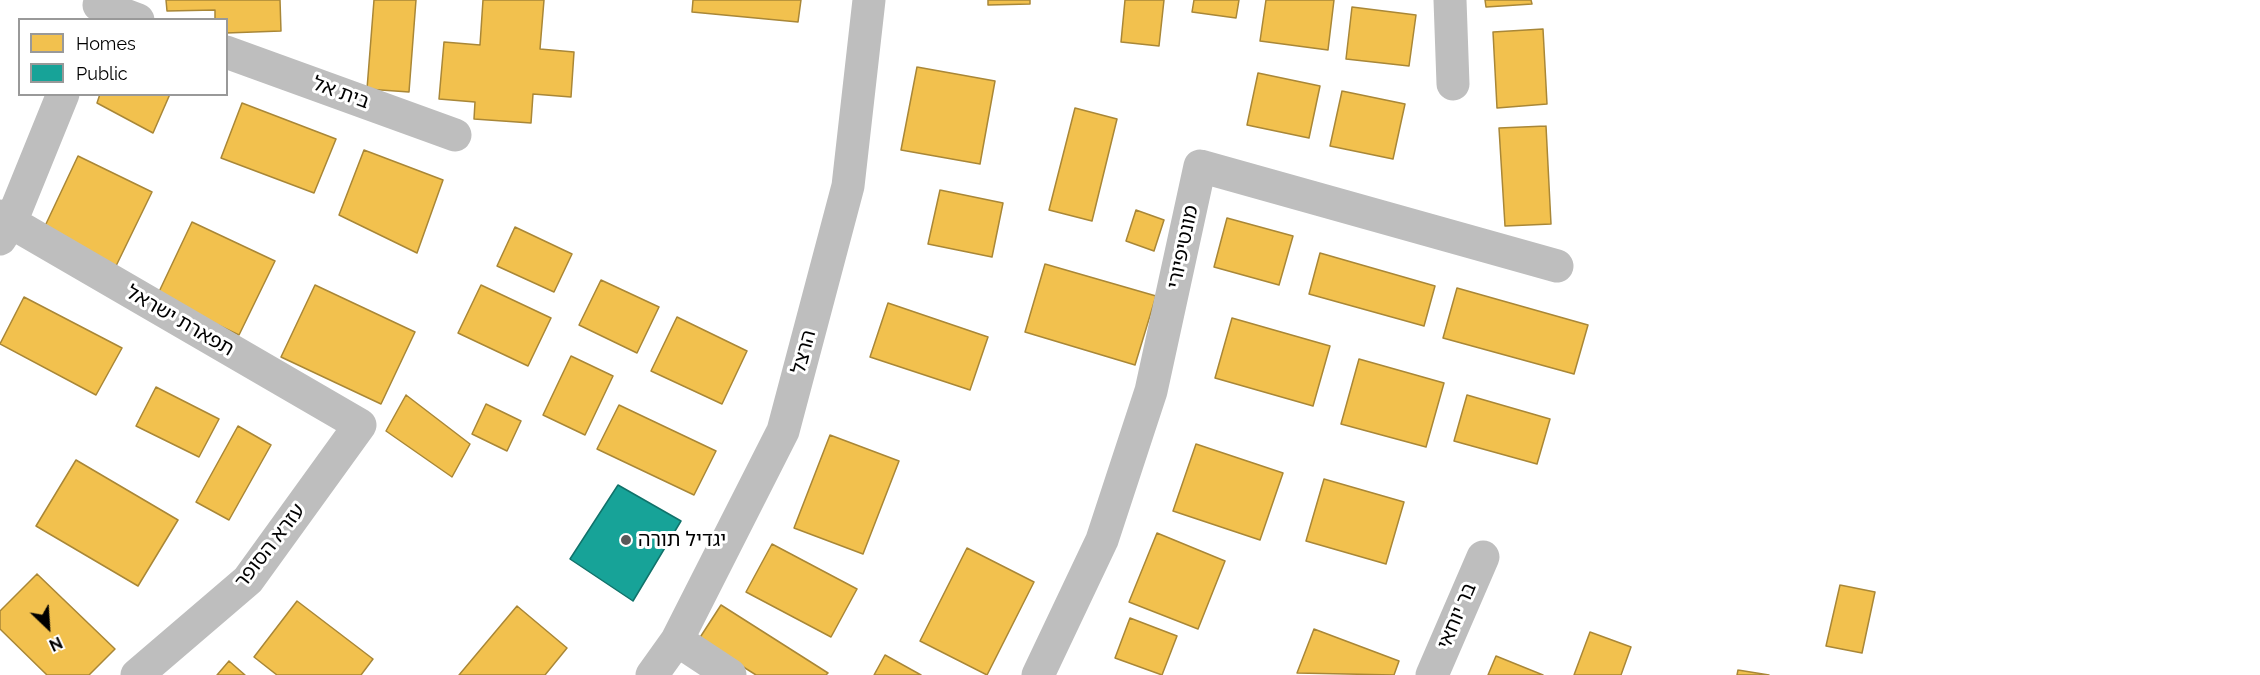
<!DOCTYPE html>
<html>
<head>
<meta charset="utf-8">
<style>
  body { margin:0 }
  #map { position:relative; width:2260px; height:675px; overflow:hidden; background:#fff; font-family:Raleway,sans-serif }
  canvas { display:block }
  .legend { position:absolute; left:18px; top:18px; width:210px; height:78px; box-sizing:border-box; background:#fff; border:2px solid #999; margin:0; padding:8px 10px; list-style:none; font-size:18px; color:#000 }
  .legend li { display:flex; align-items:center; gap:12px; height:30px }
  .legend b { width:30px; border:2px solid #999 }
  .north { position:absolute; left:18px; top:597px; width:60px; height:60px; -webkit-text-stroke:4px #fff; paint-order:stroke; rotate:155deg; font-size:16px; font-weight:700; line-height:24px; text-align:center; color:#000 }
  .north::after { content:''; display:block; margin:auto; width:21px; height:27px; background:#000; clip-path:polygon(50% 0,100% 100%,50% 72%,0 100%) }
</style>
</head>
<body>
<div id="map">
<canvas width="2260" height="675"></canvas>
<ul class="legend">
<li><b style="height:16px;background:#f2c14e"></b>Homes</li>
<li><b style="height:16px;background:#17a398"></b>Public</li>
</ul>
<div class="north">N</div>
</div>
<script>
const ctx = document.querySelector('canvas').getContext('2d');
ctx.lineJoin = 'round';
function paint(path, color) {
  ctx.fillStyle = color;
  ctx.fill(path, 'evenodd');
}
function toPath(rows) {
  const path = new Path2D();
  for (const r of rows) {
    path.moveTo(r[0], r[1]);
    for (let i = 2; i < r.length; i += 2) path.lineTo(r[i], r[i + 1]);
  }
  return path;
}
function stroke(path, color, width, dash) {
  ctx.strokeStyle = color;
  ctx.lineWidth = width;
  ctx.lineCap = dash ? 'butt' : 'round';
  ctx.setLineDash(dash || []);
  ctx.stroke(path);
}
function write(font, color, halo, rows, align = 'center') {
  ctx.font = font + ' Raleway,"Noto Sans Hebrew",sans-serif';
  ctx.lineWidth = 6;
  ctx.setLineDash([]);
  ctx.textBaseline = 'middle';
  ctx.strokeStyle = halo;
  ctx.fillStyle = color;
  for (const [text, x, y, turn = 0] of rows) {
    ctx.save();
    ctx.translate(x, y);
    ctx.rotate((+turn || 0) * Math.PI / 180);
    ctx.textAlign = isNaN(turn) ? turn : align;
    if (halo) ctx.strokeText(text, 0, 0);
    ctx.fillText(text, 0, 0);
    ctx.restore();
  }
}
const homes = toPath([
  [166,0,280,0,281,31,226,33,226,20,215,20,215,10,167,11,166,0],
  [374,0,416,0,409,92,367,89,374,0],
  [483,0,544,0,540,49,574,52,571,97,533,94,531,123,474,119,475,102,439,99,444,42,480,45,483,0],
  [693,0,801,0,798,22,692,12,693,0],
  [988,0,1030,0,1030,4,988,5,988,0],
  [1125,0,1164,0,1159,46,1121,42,1125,0],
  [1194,0,1239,0,1236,18,1192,12,1194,0],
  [1266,0,1334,0,1328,50,1260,41,1266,0],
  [1485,0,1531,0,1532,4,1486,7,1485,0],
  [1352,7,1416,15,1409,66,1346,59,1352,7],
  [1543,29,1547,104,1497,108,1493,32,1543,29],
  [917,67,995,81,980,164,901,150,917,67],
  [1258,73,1320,86,1309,138,1247,125,1258,73],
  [1342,91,1405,104,1393,159,1330,146,1342,91],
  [100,94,170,94,153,133,97,103,100,94],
  [242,103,336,139,314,193,221,158,242,103],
  [1075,108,1117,119,1092,221,1049,210,1075,108],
  [1546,126,1551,224,1505,226,1499,128,1546,126],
  [364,150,443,180,417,253,339,215,364,150],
  [78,156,152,192,116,266,45,226,78,156],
  [940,190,1003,203,992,257,928,244,940,190],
  [1136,210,1164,220,1154,251,1126,241,1136,210],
  [1227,218,1293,236,1279,285,1214,267,1227,218],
  [192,222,275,261,239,335,157,296,192,222],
  [515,227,572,254,554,292,497,266,515,227],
  [1320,253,1435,286,1424,326,1309,294,1320,253],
  [1045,264,1156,296,1135,365,1025,332,1045,264],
  [601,280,659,307,637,353,579,325,601,280],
  [315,285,415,332,381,404,281,357,315,285],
  [481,285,551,318,528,366,458,333,481,285],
  [1457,288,1588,325,1574,374,1443,338,1457,288],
  [24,297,122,348,96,395,0,344,24,297],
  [888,303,988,337,970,390,870,357,888,303],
  [677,317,747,351,722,404,651,371,677,317],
  [1232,318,1330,346,1313,406,1215,378,1232,318],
  [571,356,613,376,585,435,543,415,571,356],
  [1359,359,1444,383,1426,447,1341,424,1359,359],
  [156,387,219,419,199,457,136,426,156,387],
  [406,395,470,444,452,477,386,431,406,395],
  [1467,395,1550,419,1537,464,1454,441,1467,395],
  [486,404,521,421,507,451,472,434,486,404],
  [619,405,716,451,694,495,597,449,619,405],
  [238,426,271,445,229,520,196,502,238,426],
  [830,435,899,461,863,554,794,528,830,435],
  [1196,444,1283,473,1260,540,1173,511,1196,444],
  [76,460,178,520,138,586,36,526,76,460],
  [1324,479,1404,502,1386,564,1306,541,1324,479],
  [1157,533,1225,561,1198,629,1129,602,1157,533],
  [772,544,857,589,831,637,746,592,772,544],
  [967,548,1034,582,987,675,920,641,967,548],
  [37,574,115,649,89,675,47,675,0,629,0,611,37,574],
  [1840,585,1875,592,1862,653,1826,646,1840,585],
  [297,601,373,659,361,675,277,675,254,657,297,601],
  [721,605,828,673,826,675,756,675,699,639,721,605],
  [517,606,567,648,545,675,459,675,517,606],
  [1130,618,1177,636,1162,675,1115,658,1130,618],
  [1314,629,1399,661,1394,675,1297,673,1314,629],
  [1590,632,1631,647,1621,675,1574,675,1590,632],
  [885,655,921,675,874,675,885,655],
  [1496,656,1543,675,1488,675,1496,656],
  [229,661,245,675,217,675,229,661],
  [1738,670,1769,675,1737,675,1738,670]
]);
paint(homes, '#f2c14e');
stroke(homes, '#a98737', 1.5);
const public = toPath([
  [618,485,681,521,633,601,570,559,618,485]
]);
paint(public, '#17a398');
stroke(public, '#10726a', 1.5);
stroke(toPath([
  [1450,0,1453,84],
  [99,5,138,20],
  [226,52,455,135],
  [0,216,360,425,248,580,137,675],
  [0,239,11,222,63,94],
  [677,640,730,675],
  [652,675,677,640,783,431,848,186,869,0],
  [1038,675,1102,540,1151,391,1200,166,1557,266],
  [1432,675,1483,557]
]), '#bebebe', 33);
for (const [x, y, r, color] of [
  [626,540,6,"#595959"]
]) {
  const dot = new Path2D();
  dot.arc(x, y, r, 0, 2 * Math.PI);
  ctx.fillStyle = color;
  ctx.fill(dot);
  stroke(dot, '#fff', 2);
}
write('20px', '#000', '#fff', [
  ["בית אל",341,93,20],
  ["מונטיפיורי",1183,247,-78],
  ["תפארת ישראל",180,321,30],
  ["הרצל",804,352,-75],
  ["עזרא הסופר",270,546,-52],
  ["בר יוחאי",1457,616,-67]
]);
write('20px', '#000', '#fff', [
  ["יגדיל תורה",638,540]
], 'left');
</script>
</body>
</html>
